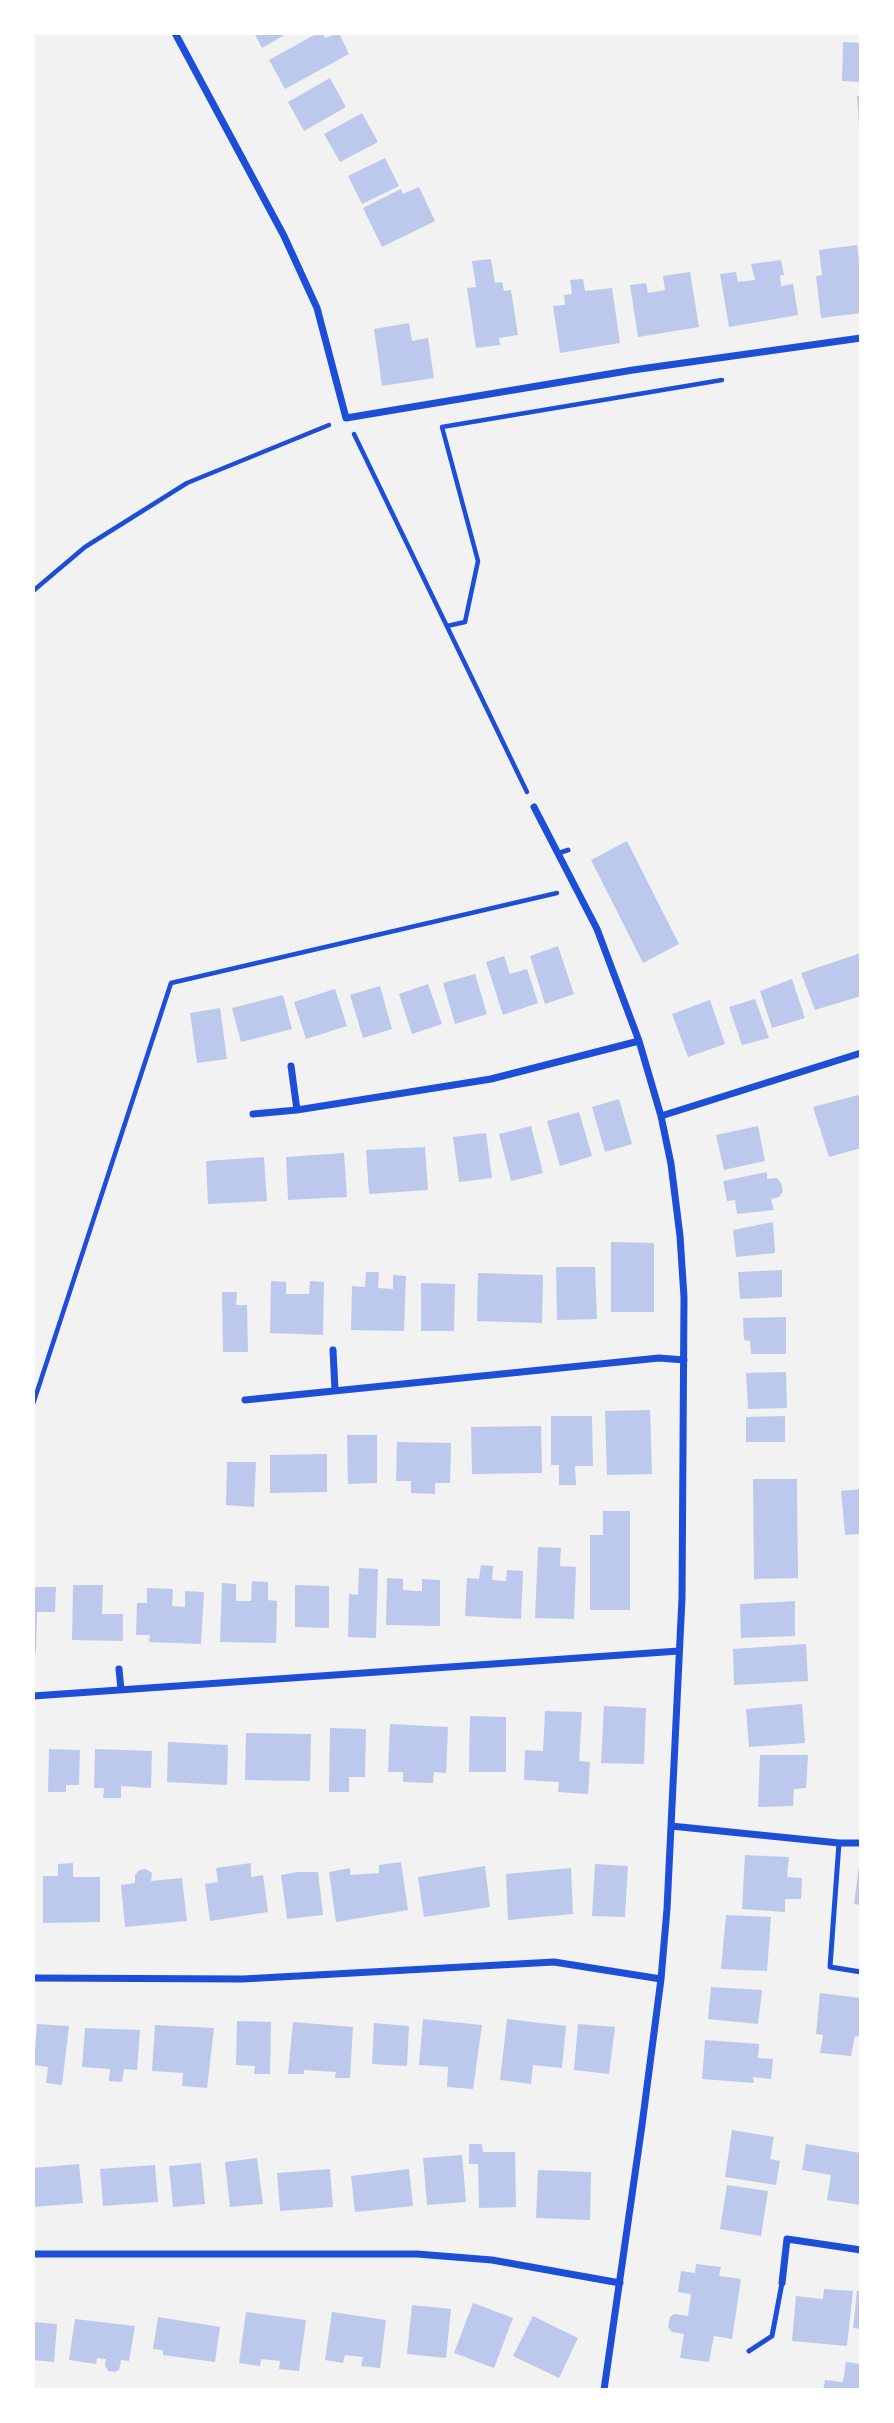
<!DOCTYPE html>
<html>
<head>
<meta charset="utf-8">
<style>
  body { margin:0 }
  #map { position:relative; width:894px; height:2423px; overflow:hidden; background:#f2f2f2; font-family:Ubuntu,sans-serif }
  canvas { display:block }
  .frame { position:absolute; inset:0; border:35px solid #fff; pointer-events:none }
</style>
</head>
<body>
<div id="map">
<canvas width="894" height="2423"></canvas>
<div class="frame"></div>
</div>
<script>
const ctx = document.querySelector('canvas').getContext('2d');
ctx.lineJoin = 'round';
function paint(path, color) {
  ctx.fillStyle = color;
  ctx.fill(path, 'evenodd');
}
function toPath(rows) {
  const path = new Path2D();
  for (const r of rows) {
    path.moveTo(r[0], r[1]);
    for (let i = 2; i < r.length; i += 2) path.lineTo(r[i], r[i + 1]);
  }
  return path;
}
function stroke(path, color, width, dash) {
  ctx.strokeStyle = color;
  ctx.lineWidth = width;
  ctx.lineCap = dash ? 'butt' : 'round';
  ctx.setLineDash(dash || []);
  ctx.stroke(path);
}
paint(toPath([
  [254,33,288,33,262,48],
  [318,33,323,33,325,38,339,33,349,54,285,89,269,60],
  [843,42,861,43,861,82,842,81],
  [330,78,346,107,304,131,288,102],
  [861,95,861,126,859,126,857,96],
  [362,113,378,142,340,162,324,134],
  [385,158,399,186,362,204,348,176],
  [419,187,435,221,382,247,363,208,401,189,403,194],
  [857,245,861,274,861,313,821,318,816,276,822,275,819,250],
  [491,259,495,283,502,282,504,291,511,290,518,335,499,338,500,345,476,348,467,288,476,287,472,261],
  [781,260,784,275,780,275,781,286,793,284,798,315,729,327,720,274,736,272,738,282,755,280,751,264],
  [690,272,699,327,638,337,630,285,646,283,648,293,665,290,663,276],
  [583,279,585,291,612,288,620,343,560,353,553,306,565,305,564,295,572,294,570,280],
  [409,323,412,341,428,338,434,378,382,386,374,329],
  [627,841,679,944,643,963,591,860],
  [558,946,574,994,545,1004,530,956],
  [861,953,861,996,815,1010,801,973],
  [504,956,510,974,527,969,538,1003,503,1015,486,962],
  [475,974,487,1014,455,1024,443,983],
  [792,979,805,1018,772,1028,760,991],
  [428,984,442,1024,412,1034,399,994],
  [380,986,392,1029,363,1038,350,995],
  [335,989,347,1026,306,1039,294,1002],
  [283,995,292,1029,241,1042,232,1008],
  [755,999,769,1038,742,1045,729,1007],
  [710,1000,725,1044,688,1057,672,1014],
  [220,1008,227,1059,197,1063,190,1013],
  [858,1095,861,1103,861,1148,829,1157,813,1107],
  [619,1099,632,1144,605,1152,592,1107],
  [579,1112,592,1156,560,1166,547,1121],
  [531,1126,543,1173,511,1181,499,1134],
  [758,1126,765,1161,724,1170,716,1135],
  [486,1133,492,1178,459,1182,453,1137],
  [425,1147,428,1190,369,1194,366,1150],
  [344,1153,347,1197,288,1200,286,1157],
  [264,1157,267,1201,208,1204,206,1161],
  [767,1172,767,1179,777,1178,781,1183,783,1191,779,1197,771,1199,774,1210,737,1214,735,1200,727,1201,723,1181],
  [773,1222,775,1253,736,1257,733,1230],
  [611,1242,654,1243,654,1312,611,1312],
  [556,1267,595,1267,597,1319,557,1320],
  [782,1270,782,1297,740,1299,738,1272],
  [366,1272,379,1272,378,1288,393,1289,393,1275,406,1276,404,1331,351,1330,352,1286,365,1287],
  [478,1273,543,1275,542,1323,477,1321],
  [271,1281,286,1282,286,1294,309,1294,310,1281,324,1282,323,1335,270,1333],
  [421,1283,455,1284,454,1331,421,1331],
  [222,1292,237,1292,236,1305,247,1305,248,1352,223,1352],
  [786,1317,786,1354,751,1354,750,1341,744,1340,743,1318],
  [786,1372,787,1408,748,1409,746,1373],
  [650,1410,652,1474,607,1475,605,1411],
  [551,1416,592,1416,593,1466,575,1466,576,1485,559,1485,559,1465,551,1465],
  [785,1416,785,1442,746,1442,746,1417],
  [541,1426,542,1473,472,1474,471,1427],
  [347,1435,377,1435,377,1483,348,1484],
  [397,1442,451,1443,450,1483,435,1483,435,1494,411,1493,411,1481,396,1481],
  [327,1454,327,1492,270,1493,270,1455],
  [227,1462,256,1462,254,1507,226,1505],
  [753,1479,797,1479,798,1578,754,1579],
  [861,1489,861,1534,845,1535,841,1491],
  [603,1511,630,1511,630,1610,590,1610,590,1535,603,1535],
  [538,1547,561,1548,560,1566,576,1567,574,1619,535,1618],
  [481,1565,493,1566,492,1580,506,1581,507,1570,523,1571,521,1619,465,1616,467,1578,479,1579],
  [359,1568,378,1569,376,1638,348,1637,349,1594,358,1595],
  [387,1578,403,1579,403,1590,415,1591,422,1591,422,1579,440,1580,440,1626,386,1625],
  [252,1581,268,1582,268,1600,277,1601,276,1643,220,1642,222,1583,236,1584,236,1601,251,1601],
  [73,1585,103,1585,102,1614,123,1614,123,1641,72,1640],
  [295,1585,329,1586,329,1628,295,1627],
  [33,1587,56,1587,55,1612,37,1612,36,1652,33,1652],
  [147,1588,173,1589,172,1606,185,1607,185,1591,204,1592,201,1644,149,1642,150,1635,136,1635,137,1603,147,1603],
  [795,1601,795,1636,741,1638,740,1604],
  [806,1644,808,1681,734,1685,733,1649],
  [802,1704,805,1743,749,1747,746,1709],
  [604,1706,646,1708,644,1764,601,1763],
  [545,1711,582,1712,579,1761,590,1762,588,1794,558,1792,559,1782,524,1780,525,1750,543,1751],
  [470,1716,506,1717,506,1772,469,1772],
  [390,1724,448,1727,446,1773,434,1772,433,1783,403,1782,403,1772,388,1772],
  [330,1728,366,1729,365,1777,349,1777,349,1792,329,1792],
  [246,1733,311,1734,310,1781,245,1780],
  [168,1742,228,1745,227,1785,167,1782],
  [49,1749,80,1750,79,1785,66,1785,66,1792,48,1792],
  [95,1749,152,1751,151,1788,121,1786,121,1798,103,1798,104,1788,94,1788],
  [760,1755,808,1755,806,1788,794,1789,793,1806,758,1807],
  [745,1855,789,1857,787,1877,802,1878,801,1899,785,1899,785,1912,742,1909],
  [401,1862,408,1910,336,1922,329,1872,350,1868,350,1875,379,1873,379,1865],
  [73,1863,73,1877,100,1877,100,1922,43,1923,43,1876,58,1876,58,1864],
  [251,1863,251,1877,263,1875,268,1912,210,1921,205,1884,218,1882,216,1868],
  [595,1864,628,1866,625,1917,592,1916],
  [485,1866,490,1907,424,1917,418,1877],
  [859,1866,861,1866,861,1905,854,1904],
  [571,1868,573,1914,508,1920,506,1874],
  [146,1869,152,1873,151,1881,182,1878,187,1921,125,1927,121,1885,135,1883,135,1875,139,1870],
  [297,1872,318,1872,323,1915,287,1919,281,1875],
  [726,1915,771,1917,767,1971,721,1969],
  [711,1987,762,1990,758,2024,708,2019],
  [820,1993,861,1998,861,2037,855,2036,851,2056,820,2053,823,2035,816,2034],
  [423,2019,482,2025,473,2089,447,2087,448,2067,419,2065],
  [507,2019,566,2026,562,2068,533,2065,531,2084,500,2080],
  [237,2021,271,2022,270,2074,254,2074,255,2066,236,2065],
  [293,2022,353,2027,350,2078,335,2078,336,2072,304,2070,304,2074,288,2074],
  [374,2023,409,2026,407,2066,372,2064],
  [37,2024,69,2026,62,2085,46,2083,48,2067,34,2065],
  [578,2024,615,2027,609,2074,574,2070],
  [155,2025,214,2028,207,2088,182,2086,183,2073,152,2071],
  [85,2028,140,2030,137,2070,124,2069,122,2082,109,2081,110,2069,82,2067],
  [705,2040,759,2044,758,2058,773,2059,771,2079,753,2077,754,2083,702,2079],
  [732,2130,774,2137,770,2159,780,2161,776,2185,725,2177],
  [469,2144,482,2144,483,2152,515,2152,516,2207,479,2208,478,2164,469,2164],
  [806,2144,861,2153,861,2205,827,2200,831,2175,802,2170],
  [462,2155,466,2202,427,2205,423,2158],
  [257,2158,263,2204,230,2207,225,2162],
  [201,2163,205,2204,173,2207,169,2166],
  [79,2164,83,2203,33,2207,33,2168],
  [155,2165,158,2202,103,2206,100,2169],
  [330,2169,333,2207,280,2211,277,2173],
  [409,2169,413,2206,355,2212,351,2176],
  [538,2170,591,2172,590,2220,536,2218],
  [727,2185,768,2191,761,2236,720,2229],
  [696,2264,721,2267,719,2276,741,2279,732,2339,714,2336,709,2362,680,2358,684,2334,672,2332,668,2327,670,2317,674,2314,688,2316,691,2294,678,2292,681,2271,695,2273],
  [824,2289,853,2291,847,2346,792,2341,796,2296,823,2299],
  [857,2291,861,2291,861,2329,853,2328],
  [473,2303,513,2318,494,2368,454,2353],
  [412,2305,451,2309,446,2358,407,2354],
  [246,2312,306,2320,299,2371,279,2369,280,2361,261,2359,260,2366,239,2363],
  [332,2312,386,2320,380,2368,361,2366,363,2357,345,2355,343,2363,325,2360],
  [533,2316,578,2338,559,2378,513,2356],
  [158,2317,220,2327,215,2362,163,2355,163,2350,153,2349],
  [75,2319,135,2326,129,2361,121,2360,119,2370,115,2372,108,2371,105,2365,106,2359,97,2358,96,2364,69,2360],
  [33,2322,57,2324,54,2362,33,2360],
  [846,2362,861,2364,861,2390,823,2390,825,2380,843,2382]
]), '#bdc9ec');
stroke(toPath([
  [354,434,527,792],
  [33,591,85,547,187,483,329,425],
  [447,626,465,622,478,561,442,427,722,380],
  [33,1404,171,983,557,893]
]), '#1d4ed8', 4.5);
stroke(toPath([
  [559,853,568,850],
  [839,1843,830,1967,861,1972],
  [749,2351,772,2336,782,2283]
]), '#1d4ed8', 5);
stroke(toPath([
  [175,33,284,236,317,308,346,418,633,370,861,338],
  [534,807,597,929,639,1041,661,1116,671,1164,680,1236,684,1297,682,1598,667,1909,661,1979,642,2125,604,2390],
  [291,1066,297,1110],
  [253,1114,297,1110,491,1079,639,1041],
  [661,1116,861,1053],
  [333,1350,335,1390],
  [245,1400,659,1358,684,1360],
  [119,1669,121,1690],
  [33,1696,679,1651],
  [671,1826,839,1843,861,1843],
  [33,1978,243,1979,554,1962,661,1979],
  [33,2254,417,2254,492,2260,620,2283],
  [782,2283,787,2239,861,2250]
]), '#1d4ed8', 7);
</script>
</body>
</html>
